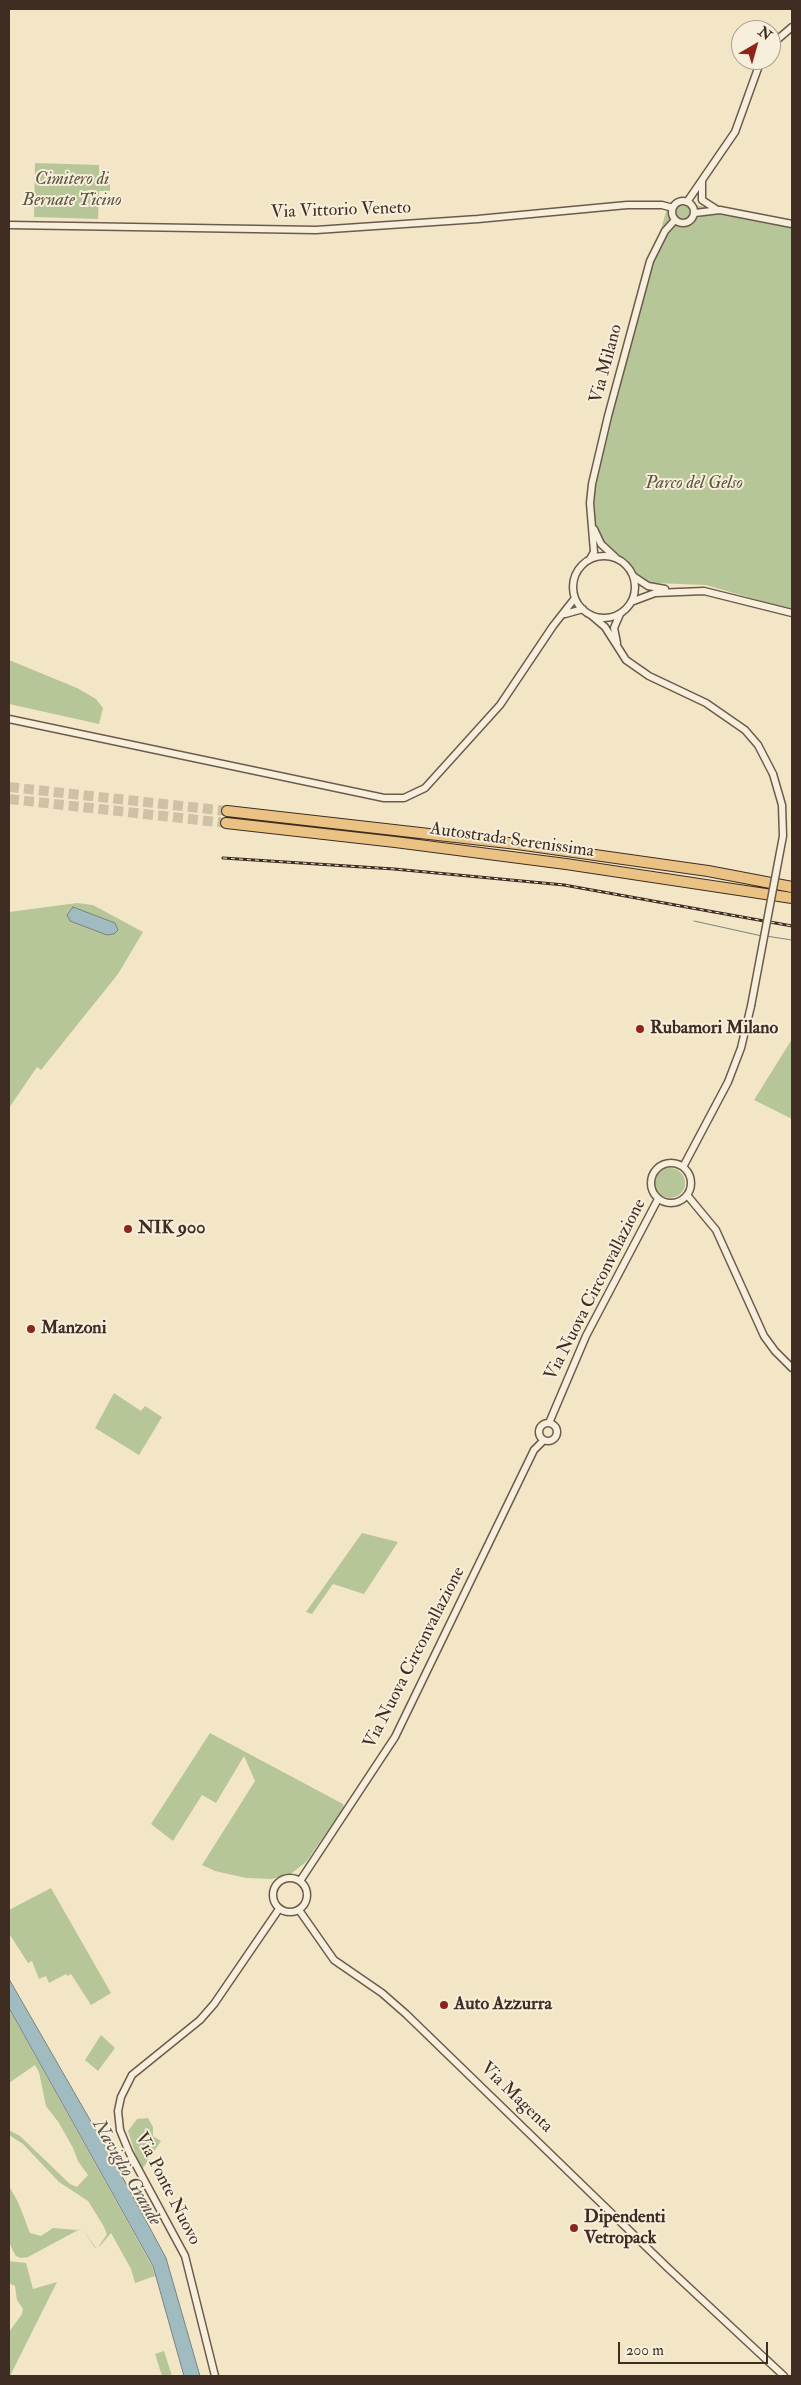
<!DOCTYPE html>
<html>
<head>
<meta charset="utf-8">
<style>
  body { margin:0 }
  #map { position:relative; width:801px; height:2385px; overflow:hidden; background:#f3e6c7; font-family:"IM FELL Double Pica",serif }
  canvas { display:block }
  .frame { position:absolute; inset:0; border:10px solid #3f2d23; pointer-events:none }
  .north { position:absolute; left:731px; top:20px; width:50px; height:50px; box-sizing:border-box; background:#f7efdb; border:1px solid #ada191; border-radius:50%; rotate:38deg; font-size:14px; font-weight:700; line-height:20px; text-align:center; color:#3f2d23 }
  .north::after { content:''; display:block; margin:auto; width:18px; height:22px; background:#8f2418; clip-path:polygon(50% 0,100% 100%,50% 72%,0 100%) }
  .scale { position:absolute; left:618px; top:2342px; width:150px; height:22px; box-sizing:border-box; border:2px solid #3f2d23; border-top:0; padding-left:6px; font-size:15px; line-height:18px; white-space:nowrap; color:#3f2d23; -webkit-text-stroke:4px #f7efdb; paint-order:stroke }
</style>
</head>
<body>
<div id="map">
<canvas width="801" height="2385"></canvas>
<div class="frame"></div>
<div class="north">N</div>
<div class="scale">200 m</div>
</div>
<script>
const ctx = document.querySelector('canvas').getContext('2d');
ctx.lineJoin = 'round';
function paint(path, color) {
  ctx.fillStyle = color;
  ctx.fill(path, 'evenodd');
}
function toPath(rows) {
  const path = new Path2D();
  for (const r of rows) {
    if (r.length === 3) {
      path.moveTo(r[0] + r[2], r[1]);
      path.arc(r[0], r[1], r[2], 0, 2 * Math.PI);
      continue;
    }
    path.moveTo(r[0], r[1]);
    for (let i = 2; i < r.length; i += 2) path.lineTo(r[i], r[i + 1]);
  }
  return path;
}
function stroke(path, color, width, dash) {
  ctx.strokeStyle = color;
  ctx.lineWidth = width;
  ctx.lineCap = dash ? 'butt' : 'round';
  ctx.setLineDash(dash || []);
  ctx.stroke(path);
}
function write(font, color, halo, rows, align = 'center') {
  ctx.font = font + ' "IM FELL Double Pica",serif';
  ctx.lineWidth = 4;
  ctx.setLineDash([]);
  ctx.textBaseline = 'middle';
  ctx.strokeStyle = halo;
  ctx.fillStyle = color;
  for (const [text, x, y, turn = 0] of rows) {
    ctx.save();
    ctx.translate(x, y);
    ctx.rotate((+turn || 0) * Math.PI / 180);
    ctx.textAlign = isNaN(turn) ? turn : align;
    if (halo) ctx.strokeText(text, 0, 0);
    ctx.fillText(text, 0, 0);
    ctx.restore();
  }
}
paint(toPath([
  [35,163,99,165,99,178,110,178,110,191,99,191,98,219,34,217],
  [676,201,792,225,792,610,706,585,653,583,641,579,631,565,613,553,601,539,595,524,594,502,598,463,665,215,668,207],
  [9,660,77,688,96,699,103,708,99,724,9,704],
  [77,903,93,905,143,932,118,974,41,1070,37,1067,9,1108,9,912],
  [792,1039,792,1119,754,1100],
  [670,1183,15],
  [114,1393,141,1411,145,1406,162,1417,139,1455,95,1428],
  [362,1533,398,1542,364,1594,333,1584,312,1614,306,1612],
  [210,1733,343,1804,344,1807,306,1862,292,1873,272,1879,246,1878,215,1871,202,1865,255,1781,244,1756,216,1803,202,1795,173,1841,151,1824],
  [51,1888,111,1993,91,2005,71,1974,68,1976,66,1974,49,1983,46,1976,39,1979,32,1961,28,1963,10,1935,9,1910],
  [9,2009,152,2266,155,2276,135,2283,131,2269,111,2233,100,2246,95,2248,82,2228,28,2257,21,2258,16,2256,13,2251,9,2242,9,2186,18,2202,30,2233,41,2236,53,2228,77,2230,82,2228,96,2248,99,2246,107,2234,103,2225,88,2201,59,2182,23,2144,9,2135,9,2130,20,2136,70,2184,77,2187,88,2175,78,2161,73,2148,59,2123,46,2106,39,2072,35,2065,9,2083],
  [101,2035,115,2048,98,2071,85,2060],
  [148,2118,153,2127,153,2136,161,2141,141,2171,128,2131,137,2119],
  [9,2261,26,2263,33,2289,57,2282,10,2376,9,2376,9,2332,22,2314,23,2309,17,2300,15,2286,9,2283],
  [164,2351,172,2376,162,2376,155,2354]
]), '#b7c698');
const water = toPath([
  [73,907,115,923,118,930,114,934,107,935,70,921,67,915,73,907],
  [9,1979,116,2165,166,2258,200,2376,184,2376,153,2266,9,2008,9,1979]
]);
paint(water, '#a1bcc0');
stroke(water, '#7a8381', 1);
stroke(toPath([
  [694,921,762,936],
  [766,936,792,940]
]), '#7a8381', 1);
stroke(toPath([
  [9,787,227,811],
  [9,799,226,823]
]), '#cfc1a6', 10, [10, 5]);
const tertiary = toPath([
  [771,45,792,27],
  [702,181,702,200,716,209],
  [683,212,11],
  [687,202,735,132,761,60],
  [695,213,720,210,792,224],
  [9,225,316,230,478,219,627,205,662,205,673,208],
  [594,529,601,544,615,557],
  [604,587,31],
  [590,559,594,552,590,503,592,484,608,416,650,261,665,231,675,220],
  [633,576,648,586,665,589],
  [631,602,655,593,704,591,792,613],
  [565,614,583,609],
  [591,615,605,627,626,660,649,676,706,703,745,730,758,745,773,774],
  [617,643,614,628,620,614],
  [9,719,384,798,404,798,425,788,500,705,553,626,575,598],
  [671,1183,20],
  [683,1167,728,1082,741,1048,751,1006],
  [687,1195,716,1230,764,1336,775,1351,792,1368],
  [548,1432,9],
  [549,1423,586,1336,658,1199],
  [290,1895,17],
  [300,1881,395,1737,534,1450,544,1440],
  [299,1910,334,1960,382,1993,406,2014,668,2268,784,2376],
  [215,2376,185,2256,129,2152,120,2130,118,2111,121,2097,132,2075,200,2020,214,2004,279,1909]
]);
const motorway = toPath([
  [227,811,517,844,708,871,792,887],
  [226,823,395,842,566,864,792,898]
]);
stroke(tertiary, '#6c5b4c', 9);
stroke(motorway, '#3f2d23', 12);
stroke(tertiary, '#f7efdb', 6);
stroke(motorway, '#eac384', 10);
const rail = toPath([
  [223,858,394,869,564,885,792,926]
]);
stroke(rail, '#3f2d23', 3);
stroke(rail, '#f7efdb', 1, [4]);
const tertiaryBridge = toPath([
  [751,1006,783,836,782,805,773,774]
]);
stroke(tertiaryBridge, '#6c5b4c', 9, []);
stroke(tertiaryBridge, '#f7efdb', 6);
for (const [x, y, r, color] of [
  [640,1029,5,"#8f2418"],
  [128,1229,5,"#8f2418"],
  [31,1329,5,"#8f2418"],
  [444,2005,5,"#8f2418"],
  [574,2228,5,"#8f2418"]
]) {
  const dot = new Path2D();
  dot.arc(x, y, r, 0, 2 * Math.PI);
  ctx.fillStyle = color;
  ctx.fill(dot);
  stroke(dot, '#f7efdb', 2);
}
write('italic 18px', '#5d5340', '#f7efdb', [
  ["Cimitero di",72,180],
  ["Bernate Ticino",72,201],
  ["Parco del Gelso",694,484]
]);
write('18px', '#3f2d23', '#f7efdb', [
  ["Via Vittorio Veneto",341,211,-2],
  ["Via Milano",607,364,-75],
  ["Autostrada Serenissima",512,841,8],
  ["Via Nuova Circonvallazione",596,1290,-63],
  ["Via Nuova Circonvallazione",415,1658,-63],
  ["Via Magenta",516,2098,44],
  ["Via Ponte Nuovo",167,2189,63]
]);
write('bold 18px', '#3f2d23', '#f7efdb', [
  ["Rubamori Milano",650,1029],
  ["NIK 900",138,1229],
  ["Manzoni",41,1329],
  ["Auto Azzurra",454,2005],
  ["Dipendenti",584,2218],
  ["Vetropack",584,2239]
], 'left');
write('italic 19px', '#58514a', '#f7efdb', [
  ["Naviglio Grande",126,2173,60]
]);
</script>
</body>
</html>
